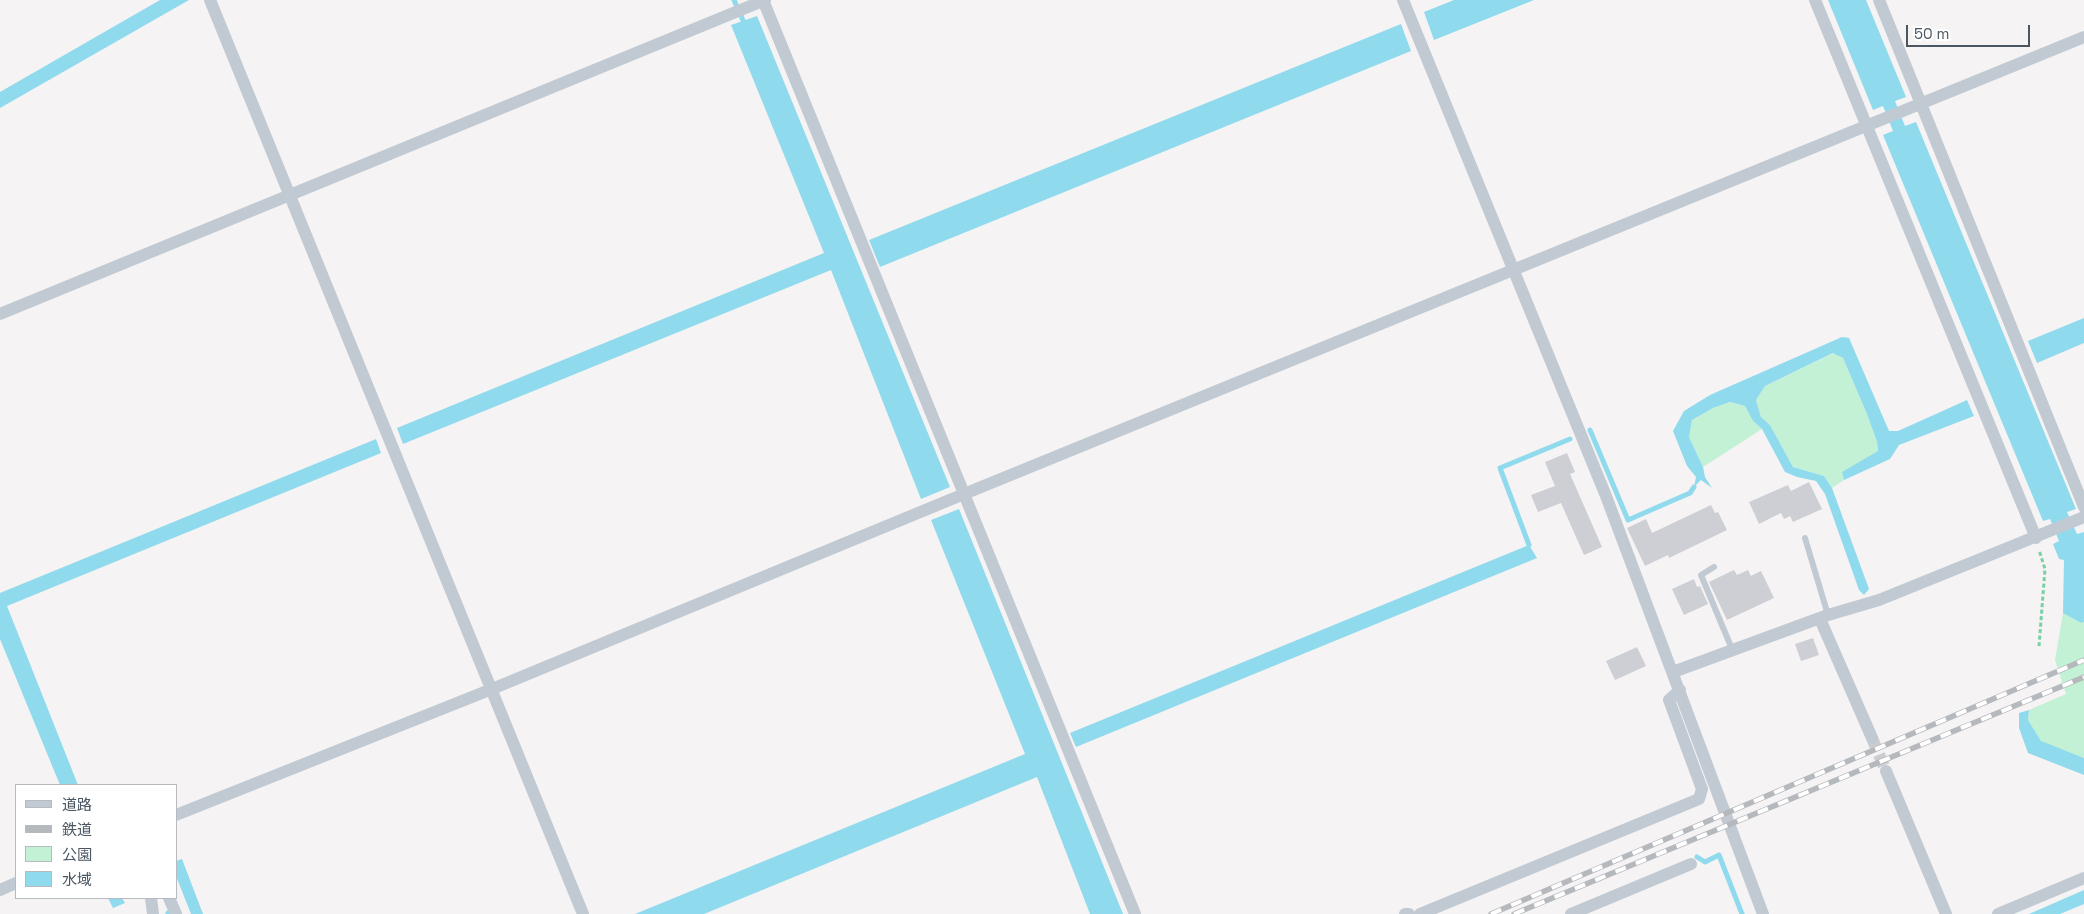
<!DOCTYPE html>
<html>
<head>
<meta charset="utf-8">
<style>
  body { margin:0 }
  #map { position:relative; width:2084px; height:914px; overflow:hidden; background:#f5f3f3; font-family:"Space Grotesk","Noto Sans JP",sans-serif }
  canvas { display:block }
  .legend { position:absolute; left:15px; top:784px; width:162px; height:115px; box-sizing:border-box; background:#fff; border:1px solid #b7bbc0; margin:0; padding:6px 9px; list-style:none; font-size:15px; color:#4a5661 }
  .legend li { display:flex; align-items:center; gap:10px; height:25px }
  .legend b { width:25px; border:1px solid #b7bbc0 }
  .scale { position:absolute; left:1906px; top:25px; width:124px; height:22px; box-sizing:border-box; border:2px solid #4a5661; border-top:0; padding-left:6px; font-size:15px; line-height:18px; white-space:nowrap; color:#4a5661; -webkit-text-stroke:4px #fff; paint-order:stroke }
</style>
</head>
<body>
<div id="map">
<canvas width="2084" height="914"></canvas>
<ul class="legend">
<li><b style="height:6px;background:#c1cad2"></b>道路</li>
<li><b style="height:6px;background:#b5b8bd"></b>鉄道</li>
<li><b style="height:14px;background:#c3f1d5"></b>公園</li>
<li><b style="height:14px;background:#90daee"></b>水域</li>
</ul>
<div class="scale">50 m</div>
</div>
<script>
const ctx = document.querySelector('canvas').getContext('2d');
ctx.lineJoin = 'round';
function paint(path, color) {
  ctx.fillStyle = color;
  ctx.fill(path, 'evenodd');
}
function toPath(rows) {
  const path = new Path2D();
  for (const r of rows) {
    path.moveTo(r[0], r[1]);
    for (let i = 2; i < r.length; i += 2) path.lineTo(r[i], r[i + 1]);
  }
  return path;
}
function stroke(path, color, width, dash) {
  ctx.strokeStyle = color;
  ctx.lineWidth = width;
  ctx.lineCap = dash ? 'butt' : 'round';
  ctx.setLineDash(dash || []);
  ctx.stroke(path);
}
paint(toPath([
  [1834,353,1843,358,1867,414,1877,442,1878,452,1842,472,1844,480,1832,488,1824,476,1793,467,1770,425,1761,417,1756,400,1765,386],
  [1730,402,1745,406,1753,421,1762,429,1703,467,1689,437,1692,420,1713,408],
  [2063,613,2081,623,2084,622,2084,758,2041,742,2028,720,2029,710,2066,694,2055,660]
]), '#c3f1d5');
paint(toPath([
  [160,0,189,0,0,108,0,92],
  [1454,0,1534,0,1434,40,1424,12],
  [1828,0,1866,0,1906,97,1895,101,1905,126,1916,122,2076,509,2067,512,2077,534,2084,532,2084,622,2081,623,2063,613,2064,560,2059,559,2053,544,2059,541,2050,519,2043,521,1883,135,1893,131,1883,106,1873,110],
  [757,16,950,487,921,499,831,270,403,444,397,428,824,253,731,25],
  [1401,24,1411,51,880,267,869,240],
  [2084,318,2084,343,2037,363,2028,341],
  [1842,337,1849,338,1889,431,1898,431,1967,400,1974,416,1899,445,1890,459,1844,480,1842,472,1878,451,1877,442,1867,414,1843,358,1833,353,1765,386,1756,400,1761,417,1770,425,1793,467,1824,476,1832,488,1869,589,1864,595,1859,590,1825,494,1816,481,1797,477,1785,472,1762,429,1753,421,1745,406,1730,402,1713,408,1692,420,1689,437,1703,467,1705,477,1712,488,1701,480,1694,487,1696,477,1687,466,1673,431,1684,411,1710,395],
  [376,439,381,453,7,606,78,785,60,785,0,639,0,593],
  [959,509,1123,914,1090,914,1037,777,704,914,635,914,1025,754,931,520],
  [1529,545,1537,558,1076,747,1070,733],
  [2029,710,2028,720,2041,741,2084,758,2084,775,2028,753,2019,728,2019,713],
  [182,859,203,914,191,914,176,876,176,861],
  [2084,890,2084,904,2060,914,2029,914],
  [108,898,122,898,125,903,113,908]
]), '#90daee');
stroke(toPath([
  [734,0,745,25],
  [1590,430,1628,520,1690,493,1694,487],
  [1529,545,1500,468,1570,439],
  [1697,857,1705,862,1719,855,1742,914],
  [168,913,169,914]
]), '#90daee', 5);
paint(toPath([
  [1567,453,1575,472,1570,474,1602,547,1584,555,1561,503,1538,512,1531,495,1555,486,1545,462],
  [1809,482,1822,509,1793,522,1790,516,1784,519,1781,513,1759,524,1749,502,1788,485,1791,491],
  [1711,505,1715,513,1718,512,1727,530,1669,558,1668,555,1645,566,1627,528,1646,519,1652,533],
  [1734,570,1737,575,1748,570,1751,576,1761,571,1774,598,1727,620,1709,582],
  [1694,579,1697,587,1700,586,1708,604,1684,615,1672,589],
  [1813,638,1819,655,1801,661,1795,644],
  [1637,647,1646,666,1615,680,1606,661]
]), '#cdcfd5');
stroke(toPath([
  [1872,738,1886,771]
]), '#caccce', 12, [12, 6]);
stroke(toPath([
  [2039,646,2045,569,2039,550]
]), '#7ad0a6', 3, [4, 2.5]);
stroke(toPath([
  [1805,538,1828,615],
  [1714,567,1701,575,1732,649]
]), '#c1cad2', 6);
stroke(toPath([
  [210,0,583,914],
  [763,0,1135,914],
  [1403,0,1606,496,1763,914],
  [1815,0,2036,538],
  [1879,0,2084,507],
  [0,314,765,0],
  [1820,619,1872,738],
  [1673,672,1828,615,1879,600,2084,517],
  [1886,771,1946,914],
  [176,815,492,689,964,494,2084,37],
  [0,890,16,883],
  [151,898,153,914],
  [169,898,176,914],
  [1405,914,1409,914],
  [1420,914,1699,799,1702,789,1669,700,1680,690],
  [1571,914,1691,864],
  [1998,914,2084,878]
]), '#c1cad2', 12);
const rail = toPath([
  [1491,914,2084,660],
  [1514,914,2084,677]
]);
stroke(rail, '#b5b8bd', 5.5);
stroke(rail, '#fff', 4, [11]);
</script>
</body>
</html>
